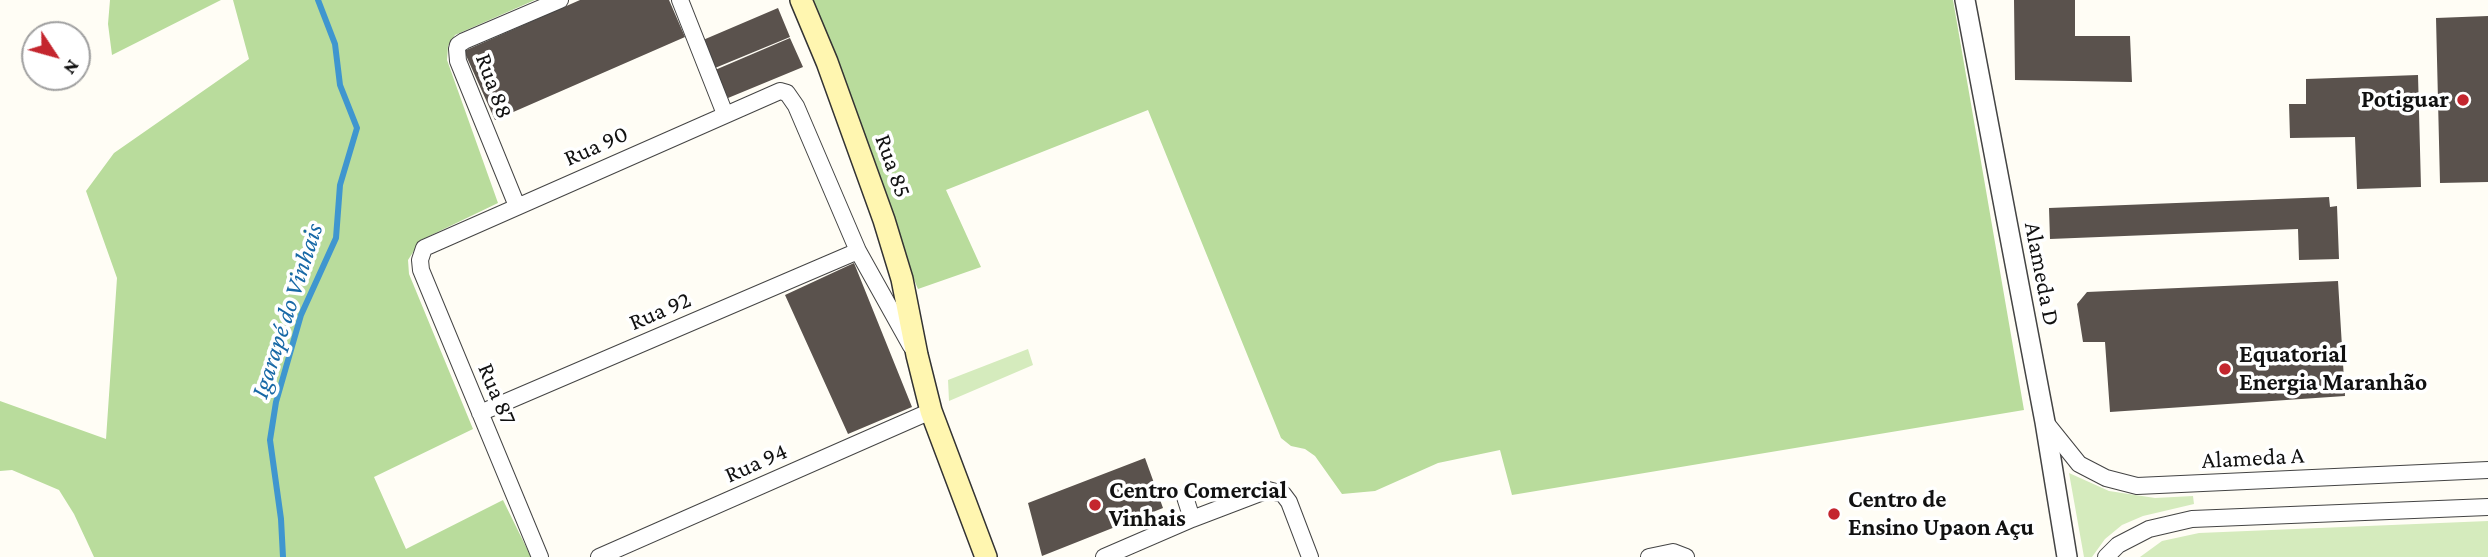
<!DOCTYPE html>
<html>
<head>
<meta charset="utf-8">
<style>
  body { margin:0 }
  #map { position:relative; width:2488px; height:557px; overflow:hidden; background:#fffdf5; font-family:"Crimson Pro",serif }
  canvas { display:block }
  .north { position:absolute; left:21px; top:21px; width:70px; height:70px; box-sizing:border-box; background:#fff; border:2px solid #a0a0a0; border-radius:50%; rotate:126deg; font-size:19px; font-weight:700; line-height:28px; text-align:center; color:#111 }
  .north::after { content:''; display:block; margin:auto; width:24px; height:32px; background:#c4262e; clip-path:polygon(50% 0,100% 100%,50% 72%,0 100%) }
</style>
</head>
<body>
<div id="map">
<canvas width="2488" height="557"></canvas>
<div class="north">N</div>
</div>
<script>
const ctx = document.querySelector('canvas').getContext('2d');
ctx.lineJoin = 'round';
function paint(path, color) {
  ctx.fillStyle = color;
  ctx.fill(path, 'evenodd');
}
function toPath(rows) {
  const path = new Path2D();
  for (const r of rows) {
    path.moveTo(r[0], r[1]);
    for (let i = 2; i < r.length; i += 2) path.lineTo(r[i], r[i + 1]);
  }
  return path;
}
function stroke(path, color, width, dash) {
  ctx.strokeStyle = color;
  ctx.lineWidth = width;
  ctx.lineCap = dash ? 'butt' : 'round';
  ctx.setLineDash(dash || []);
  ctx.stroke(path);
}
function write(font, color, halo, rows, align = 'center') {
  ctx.font = font + ' "Crimson Pro",serif';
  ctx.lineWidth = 7;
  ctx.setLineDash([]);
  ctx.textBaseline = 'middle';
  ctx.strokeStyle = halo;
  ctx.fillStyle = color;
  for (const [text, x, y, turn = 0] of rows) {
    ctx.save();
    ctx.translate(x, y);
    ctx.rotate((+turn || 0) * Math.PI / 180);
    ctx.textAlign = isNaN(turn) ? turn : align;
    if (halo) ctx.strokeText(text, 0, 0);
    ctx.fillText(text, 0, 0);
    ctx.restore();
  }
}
paint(toPath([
  [1028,349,1033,365,949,401,948,380],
  [2069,473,2109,491,2155,498,2193,496,2194,504,2143,516,2122,525,2105,539,2092,557,2084,557],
  [2488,521,2488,557,2140,557,2162,541,2199,533]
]), '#d5ebbd');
paint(toPath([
  [110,0,221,0,112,55,108,24],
  [233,0,535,0,455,35,448,46,447,60,498,203,421,240,408,260,409,274,473,429,374,477,406,549,503,500,531,557,94,557,74,514,59,490,12,470,0,471,0,401,106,439,117,278,86,191,114,153,249,59],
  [798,0,1953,0,2024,410,1512,495,1500,450,1438,463,1375,491,1342,494,1315,456,1305,449,1291,446,1281,438,1148,110,946,190,981,267,918,289]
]), '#b9dc9c');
stroke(toPath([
  [283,557,281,519,270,440,276,402,301,315,336,238,340,185,357,128,340,85,335,44,318,0]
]), '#3f96cf', 6);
paint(toPath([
  [580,0,669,0,685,37,495,120,464,51],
  [2014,0,2075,0,2075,36,2130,36,2132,82,2015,80],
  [778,8,790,37,715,68,703,40],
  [2488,16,2488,182,2440,183,2436,18],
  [790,38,803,67,728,98,715,70],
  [2418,75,2421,187,2357,189,2355,137,2290,138,2289,104,2306,104,2306,79],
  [2329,197,2330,207,2337,206,2339,259,2299,260,2298,229,2050,239,2049,208],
  [854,263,912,407,848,434,785,295],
  [2338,281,2345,396,2110,412,2105,342,2083,342,2077,304,2087,292],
  [1145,458,1163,508,1042,556,1028,503]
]), '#5a524d');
const minor = toPath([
  [680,0,725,114],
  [517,206,458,61,457,49,458,45,464,41,560,0],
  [480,413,858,251],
  [2046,423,2079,464,2106,478,2137,486,2488,470],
  [1185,497,1192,519],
  [540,557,421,270,420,260,424,248,780,91,787,93,796,106,858,251,911,346],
  [599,557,931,411],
  [1104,557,1192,519,1268,490,1283,494,1289,502,1310,557],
  [1649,557,1673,552,1686,557],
  [2106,557,2118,545,2149,529,2192,519,2488,507]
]);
const tertiary = toPath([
  [1965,0,2045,422,2067,557]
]);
const secondary = toPath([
  [801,0,827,62,884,220,902,279,917,355,931,411,986,557]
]);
stroke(minor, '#444', 18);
stroke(tertiary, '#444', 22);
stroke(secondary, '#333', 24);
stroke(minor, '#fff', 16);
stroke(tertiary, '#fff', 19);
stroke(secondary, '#fff6b0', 21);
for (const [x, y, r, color] of [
  [2463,100,7,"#c4262e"],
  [2225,369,7,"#c4262e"],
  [1095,505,7,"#c4262e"],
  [1834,514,7,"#c4262e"]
]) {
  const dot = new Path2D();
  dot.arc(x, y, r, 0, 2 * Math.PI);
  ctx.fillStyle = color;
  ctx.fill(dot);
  stroke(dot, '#fff', 2.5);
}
write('24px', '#111', '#fff', [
  ["Rua 88",494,86,70],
  ["Rua 90",596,146,-24],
  ["Rua 85",893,166,70],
  ["Alameda D",2042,274,79],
  ["Rua 92",660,311,-23],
  ["Rua 87",497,394,67],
  ["Alameda A",2253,458,-3],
  ["Rua 94",756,463,-24]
]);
write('bold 24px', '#111', '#fff', [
  ["Potiguar",2449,100,"right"],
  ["Equatorial",2239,355],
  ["Energia Maranhão",2239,383],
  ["Centro Comercial",1109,491],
  ["Vinhais",1109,519],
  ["Centro de",1848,500],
  ["Ensino Upaon Açu",1848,528]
], 'left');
write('italic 26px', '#1768a6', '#fff', [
  ["Igarapé do Vinhais",287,311,-72]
]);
</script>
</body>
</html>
